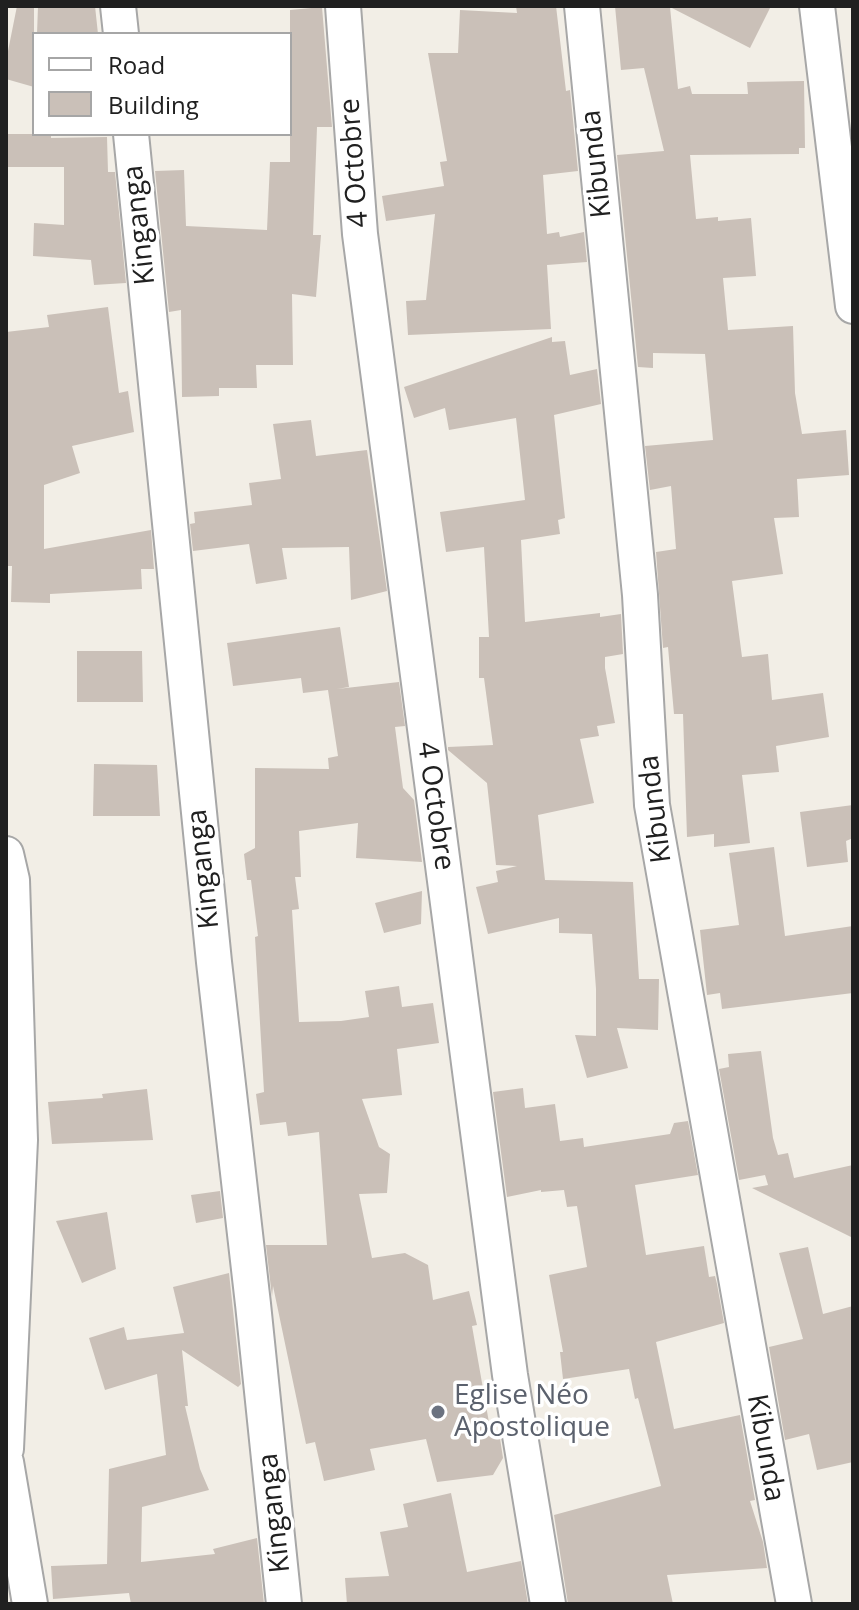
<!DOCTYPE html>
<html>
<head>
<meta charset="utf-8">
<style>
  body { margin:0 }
  #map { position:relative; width:859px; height:1610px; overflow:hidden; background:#f2eee6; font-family:"Open Sans",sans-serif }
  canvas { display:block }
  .frame { position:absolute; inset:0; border:8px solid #202020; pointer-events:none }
  .legend { position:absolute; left:32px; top:32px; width:260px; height:104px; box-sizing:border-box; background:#fff; border:2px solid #a6a6a6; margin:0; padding:10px 14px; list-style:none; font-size:24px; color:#202020 }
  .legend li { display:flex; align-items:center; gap:16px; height:40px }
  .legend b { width:40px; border:2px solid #a6a6a6 }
</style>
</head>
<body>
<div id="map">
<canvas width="859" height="1610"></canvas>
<div class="frame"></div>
<ul class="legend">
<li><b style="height:10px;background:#fff"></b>Road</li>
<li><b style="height:22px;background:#cac0b8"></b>Building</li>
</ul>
</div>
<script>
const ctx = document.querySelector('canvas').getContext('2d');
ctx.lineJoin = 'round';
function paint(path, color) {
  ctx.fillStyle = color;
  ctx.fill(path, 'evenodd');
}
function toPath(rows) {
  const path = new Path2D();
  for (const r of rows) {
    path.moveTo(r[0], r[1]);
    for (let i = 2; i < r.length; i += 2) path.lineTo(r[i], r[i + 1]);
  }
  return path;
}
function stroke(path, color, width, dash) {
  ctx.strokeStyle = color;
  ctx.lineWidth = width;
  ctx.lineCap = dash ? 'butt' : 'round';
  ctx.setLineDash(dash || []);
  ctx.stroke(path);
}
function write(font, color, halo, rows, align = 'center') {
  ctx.font = font + ' "Open Sans",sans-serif';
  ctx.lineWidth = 7;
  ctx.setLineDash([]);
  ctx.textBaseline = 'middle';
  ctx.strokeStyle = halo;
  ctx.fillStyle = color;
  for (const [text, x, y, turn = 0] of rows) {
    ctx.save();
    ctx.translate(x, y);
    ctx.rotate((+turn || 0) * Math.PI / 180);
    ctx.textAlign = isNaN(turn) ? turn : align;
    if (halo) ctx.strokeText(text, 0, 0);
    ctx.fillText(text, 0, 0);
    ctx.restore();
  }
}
paint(toPath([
  [17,6,34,6,34,87,6,79,6,61],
  [38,6,95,6,98,34,37,34],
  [516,6,556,6,566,91,570,90,578,171,543,175,547,234,559,232,560,237,584,232,587,262,547,265,551,329,408,335,406,301,426,300,435,214,386,221,382,196,444,186,440,162,447,161,428,53,458,53,460,10,517,13],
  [615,6,771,6,750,48,670,7,678,89,690,86,692,94,748,94,747,82,804,81,805,148,799,148,799,154,690,155,696,219,718,217,718,221,751,218,756,276,723,278,728,330,793,326,795,393,802,434,846,430,849,475,797,479,799,517,774,518,783,574,732,581,742,657,768,654,772,700,823,693,829,737,776,746,779,772,742,775,750,843,714,847,714,834,687,837,683,714,674,714,668,647,663,648,656,552,676,549,671,486,650,490,645,446,713,440,705,354,653,353,653,368,638,367,617,155,664,151,644,68,621,70],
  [322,7,332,127,317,127,313,235,321,235,316,297,292,294,293,365,256,365,257,388,219,388,219,396,182,397,181,310,169,312,155,171,184,170,186,226,267,230,270,162,290,162,290,10],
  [6,134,51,134,51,138,107,137,108,172,115,172,126,283,94,285,91,260,33,256,34,223,64,225,64,167,6,167],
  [108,307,119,393,128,391,134,432,72,446,80,473,44,485,44,549,151,530,154,569,141,569,142,589,50,594,50,603,11,602,12,566,6,566,6,332,49,327,47,315],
  [552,337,552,342,565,341,570,375,597,369,601,404,554,415,565,518,558,520,560,534,521,540,525,622,600,613,600,617,621,614,623,654,605,657,605,668,615,723,597,726,599,736,580,739,594,803,538,815,545,880,633,882,639,979,659,979,658,1030,617,1028,628,1068,587,1078,575,1035,596,1036,596,989,592,934,559,933,559,918,488,934,476,887,498,882,496,871,517,866,496,865,487,783,448,750,448,747,493,745,484,678,479,678,479,637,489,637,484,547,446,552,440,512,525,500,516,418,449,430,445,408,414,418,404,387],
  [311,420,316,456,367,450,387,591,351,600,349,547,282,548,287,579,256,584,249,544,193,551,190,524,195,523,194,512,252,505,249,483,281,479,273,424],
  [340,627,349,687,337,689,399,682,405,726,395,727,403,788,414,800,422,862,356,858,358,823,299,831,301,877,295,877,299,909,292,910,299,1022,341,1021,369,1017,365,991,399,986,402,1007,433,1003,439,1043,397,1049,402,1095,362,1099,379,1147,390,1154,387,1193,359,1194,372,1258,405,1253,428,1265,433,1300,469,1291,477,1325,472,1326,491,1434,499,1432,503,1458,493,1475,437,1482,426,1439,370,1449,375,1470,324,1481,315,1442,306,1444,273,1286,272,1297,266,1245,327,1245,319,1132,288,1136,286,1122,260,1125,256,1094,264,1092,255,937,258,936,251,880,247,880,244,854,255,848,255,768,329,769,328,758,338,756,328,690,303,693,301,678,233,686,227,643],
  [77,651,142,651,143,702,77,702],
  [94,764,157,765,160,816,93,816],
  [853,805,853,838,846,841,848,862,807,867,800,812],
  [774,847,785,936,853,926,853,993,722,1009,720,993,707,995,700,930,739,925,729,853],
  [422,891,421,924,384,933,375,903],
  [761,1051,773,1138,778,1155,788,1153,794,1178,853,1165,853,1238,752,1188,768,1185,765,1175,739,1180,719,1069,729,1067,728,1054],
  [523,1088,525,1108,555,1104,560,1141,583,1138,584,1147,670,1134,674,1123,688,1121,698,1175,635,1185,646,1255,704,1246,709,1277,715,1276,717,1284,724,1323,656,1342,674,1429,740,1415,755,1500,750,1501,763,1542,767,1568,667,1575,673,1604,568,1604,554,1515,661,1486,638,1398,635,1399,629,1369,563,1379,560,1352,563,1352,549,1275,587,1267,577,1206,567,1207,564,1190,541,1192,541,1190,507,1197,493,1092],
  [147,1089,153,1140,52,1144,48,1102,103,1098,102,1094],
  [220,1191,223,1218,196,1223,191,1195],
  [107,1212,116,1269,82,1283,56,1221],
  [808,1247,823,1314,853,1306,853,1462,817,1470,809,1434,785,1440,769,1347,803,1339,779,1253],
  [229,1273,241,1384,238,1387,182,1350,188,1406,185,1406,200,1469,209,1490,142,1507,141,1562,215,1554,213,1549,257,1538,264,1604,131,1604,129,1593,53,1599,51,1566,107,1564,109,1469,166,1455,157,1374,105,1390,89,1338,124,1327,127,1340,184,1333,173,1287],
  [451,1493,467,1572,521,1561,528,1604,347,1604,345,1578,389,1576,380,1532,408,1527,403,1504]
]), '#cac0b8');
const minor = toPath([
  [118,6,121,34],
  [343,6,360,234,510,1375,548,1604],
  [582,6,640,595,652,805,794,1604],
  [817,6,853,306],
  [131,134,214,962,253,1304,284,1604],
  [6,854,12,880,20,1140,6,1449],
  [6,1462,30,1604]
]);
stroke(minor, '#a7a7a7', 38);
stroke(minor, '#fff', 34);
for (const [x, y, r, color] of [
  [438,1412,8,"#6b7280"]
]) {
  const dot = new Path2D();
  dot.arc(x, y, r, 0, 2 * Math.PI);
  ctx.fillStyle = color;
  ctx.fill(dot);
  stroke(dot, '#fff', 3);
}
write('28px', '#202020', '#fff', [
  ["4 Octobre",355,163,-94],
  ["Kibunda",597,164,-96],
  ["Kinganga",140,225,-96],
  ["4 Octobre",435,806,82],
  ["Kibunda",656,809,-97],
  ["Kinganga",204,869,-96],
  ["Kibunda",765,1448,80],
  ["Kinganga",275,1513,-96]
]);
write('28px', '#5b616d', '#fff', [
  ["Eglise Néo",454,1396],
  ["Apostolique",454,1428]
], 'left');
</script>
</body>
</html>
